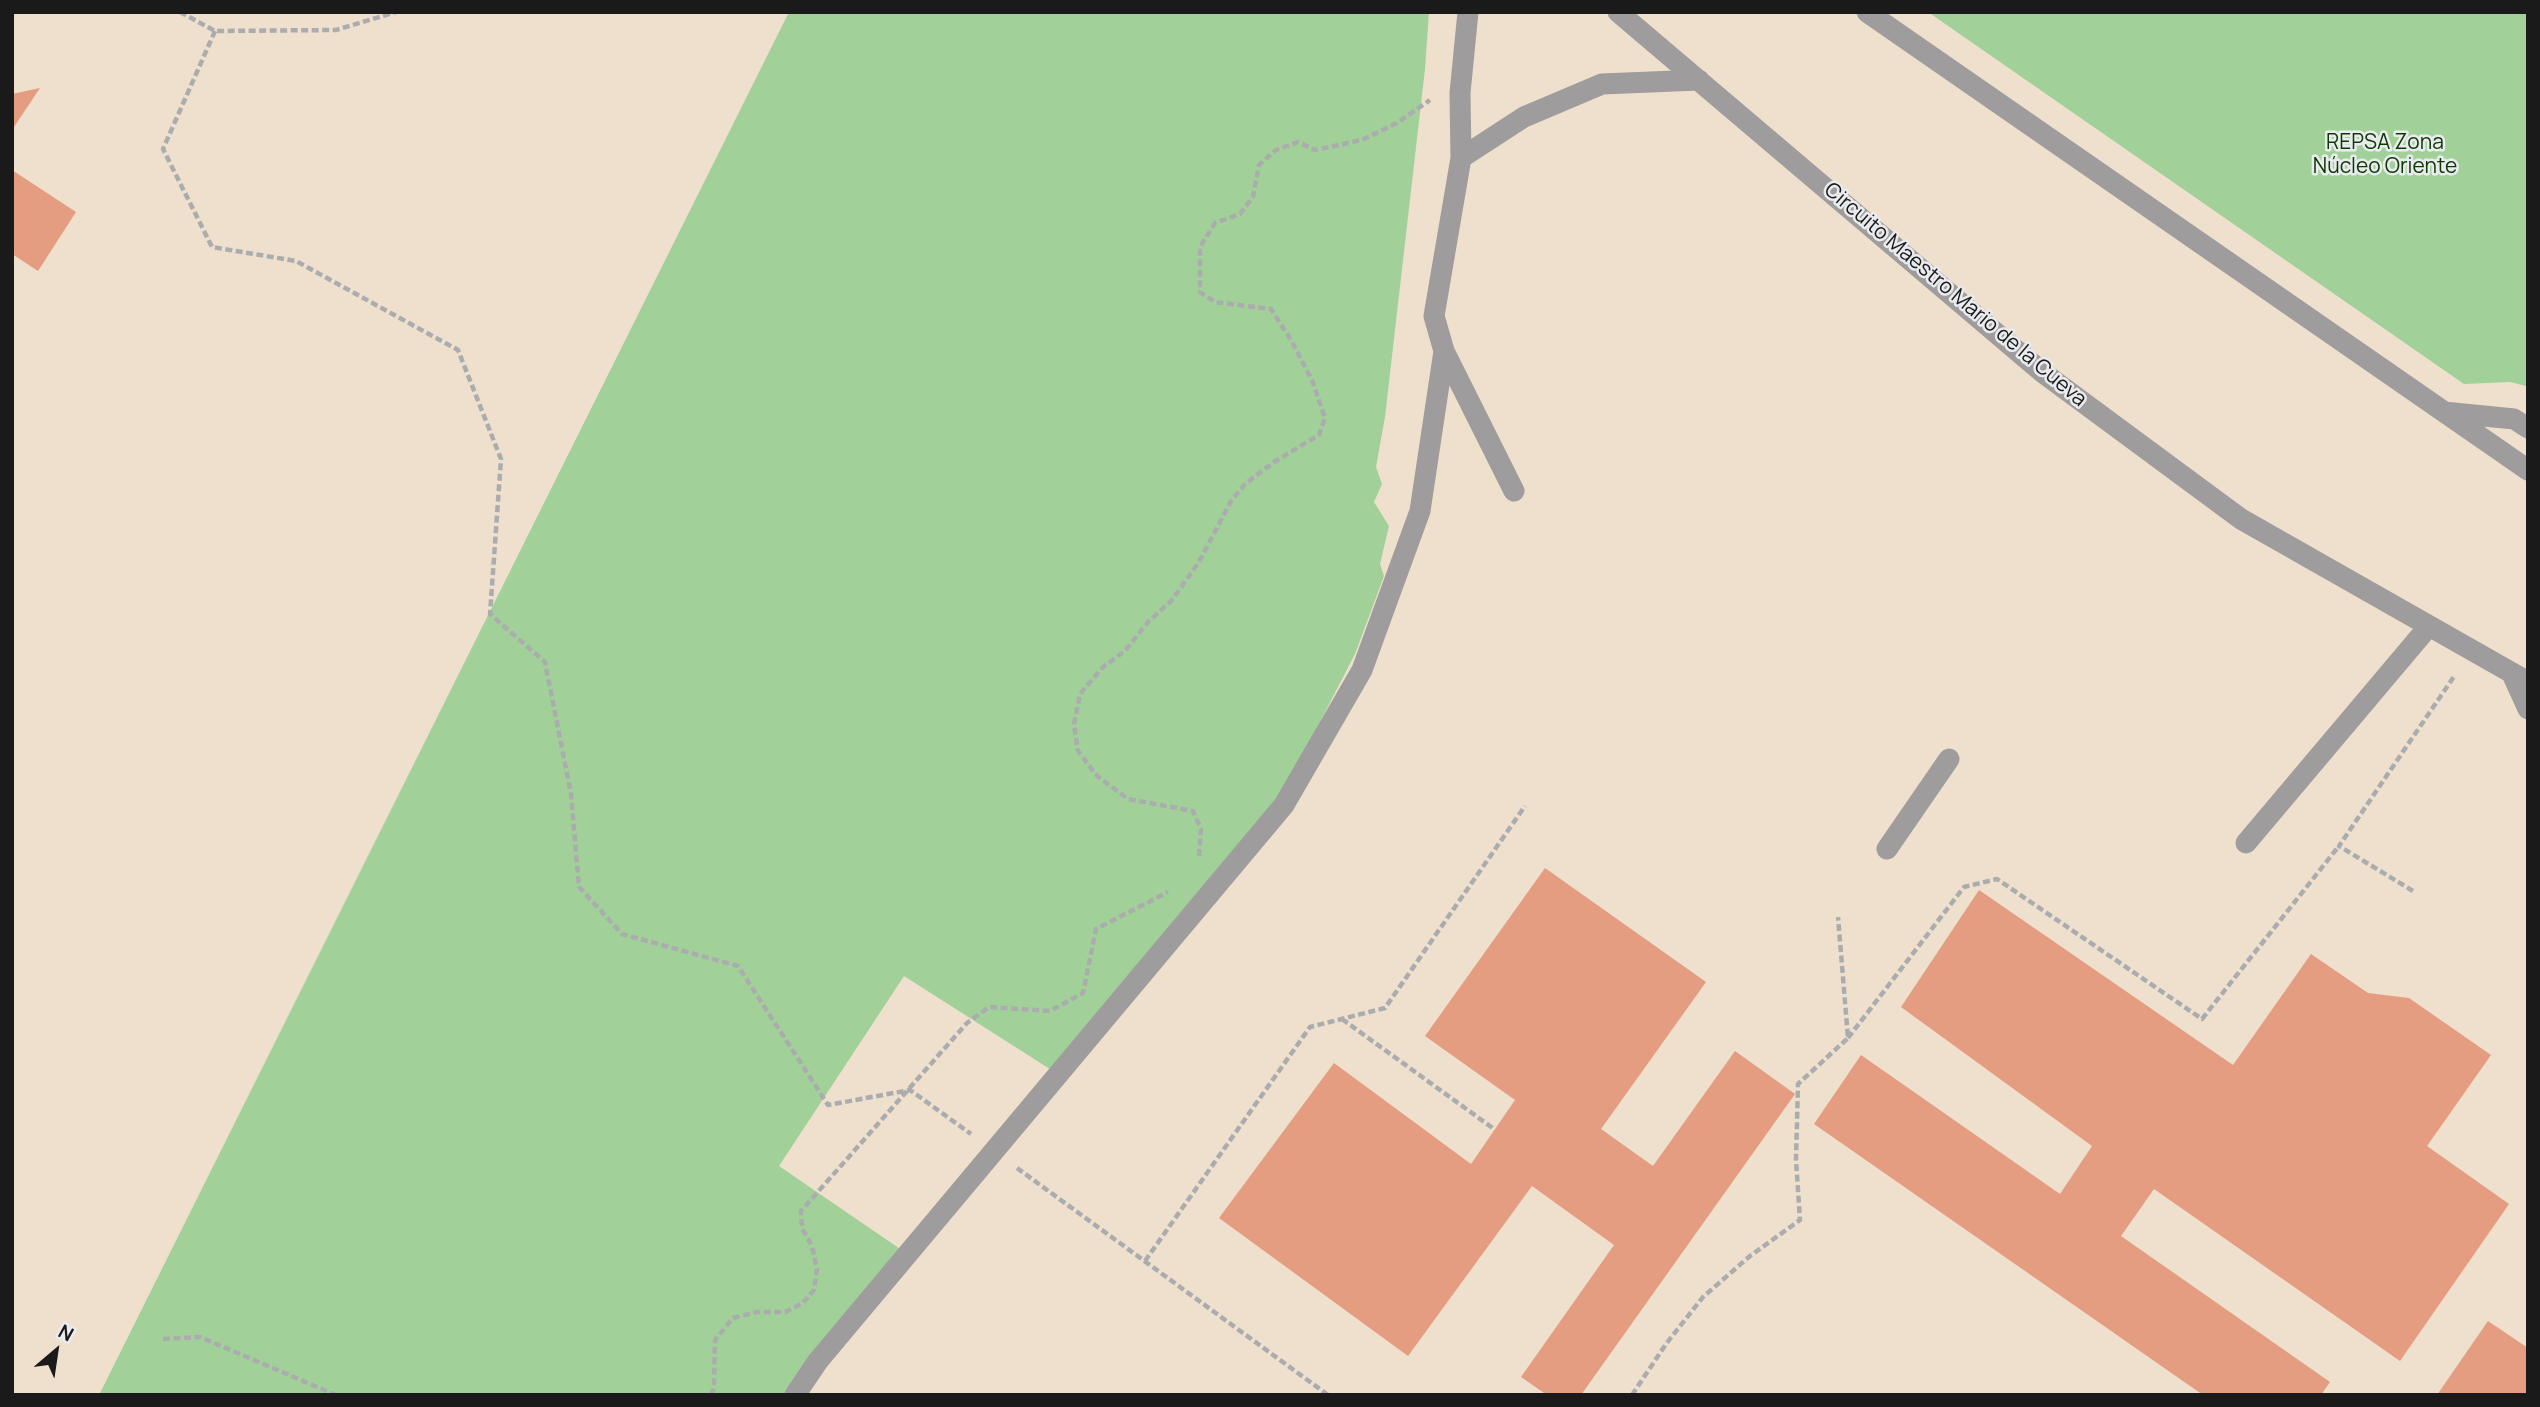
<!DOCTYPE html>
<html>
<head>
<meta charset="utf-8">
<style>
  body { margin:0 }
  #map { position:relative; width:2540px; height:1407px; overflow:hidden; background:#eaebee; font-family:Manrope,sans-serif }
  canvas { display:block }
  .frame { position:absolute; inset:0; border:14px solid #1a1a1b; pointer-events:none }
  .north { position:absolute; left:21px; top:1316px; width:70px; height:70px; -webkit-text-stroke:5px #eaebee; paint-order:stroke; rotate:29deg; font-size:19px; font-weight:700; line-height:28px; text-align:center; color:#1a1a1b }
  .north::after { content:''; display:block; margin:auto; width:24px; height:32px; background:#1a1a1b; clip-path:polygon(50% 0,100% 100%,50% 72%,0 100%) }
</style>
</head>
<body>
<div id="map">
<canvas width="2540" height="1407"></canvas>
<div class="frame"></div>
<div class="north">N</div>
</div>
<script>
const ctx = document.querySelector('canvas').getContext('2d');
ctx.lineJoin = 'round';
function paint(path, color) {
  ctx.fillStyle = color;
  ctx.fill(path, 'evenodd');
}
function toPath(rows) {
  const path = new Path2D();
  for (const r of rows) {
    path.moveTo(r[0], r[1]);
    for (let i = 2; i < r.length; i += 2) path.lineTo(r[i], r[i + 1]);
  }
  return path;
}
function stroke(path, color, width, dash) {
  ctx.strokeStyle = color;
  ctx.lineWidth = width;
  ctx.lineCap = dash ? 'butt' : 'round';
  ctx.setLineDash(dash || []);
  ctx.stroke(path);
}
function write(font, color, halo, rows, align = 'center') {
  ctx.font = font + ' Manrope,sans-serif';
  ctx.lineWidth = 5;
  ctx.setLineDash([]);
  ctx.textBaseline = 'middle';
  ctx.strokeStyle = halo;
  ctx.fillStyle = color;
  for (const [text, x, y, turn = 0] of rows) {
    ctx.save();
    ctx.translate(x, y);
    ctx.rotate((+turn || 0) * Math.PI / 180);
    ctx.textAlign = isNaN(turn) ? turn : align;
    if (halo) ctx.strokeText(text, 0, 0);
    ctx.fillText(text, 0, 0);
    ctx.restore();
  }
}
paint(toPath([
  [12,12,2528,12,2528,1395,12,1395]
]), '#efdfcd');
paint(toPath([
  [789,12,1429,12,1425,69,1385,417,1376,467,1382,484,1374,502,1389,526,1380,564,1384,576,1355,654,1278,803,1053,1071,904,976,779,1166,903,1251,785,1395,99,1395],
  [1928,12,2528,12,2528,383,2526,386,2510,382,2464,384]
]), '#a1d198');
paint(toPath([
  [40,88,12,130,12,94],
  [12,170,76,212,38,271,12,254],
  [1545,868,1706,982,1601,1129,1653,1166,1735,1051,1795,1094,1581,1395,1547,1395,1521,1377,1614,1245,1532,1186,1408,1356,1219,1218,1334,1063,1471,1164,1515,1100,1425,1036],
  [1979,890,2233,1065,2311,954,2368,993,2409,998,2491,1055,2427,1146,2509,1204,2400,1361,2154,1189,2121,1236,2330,1382,2321,1395,2203,1395,1814,1124,1861,1055,2060,1194,2092,1146,1901,1007],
  [2488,1321,2528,1348,2528,1395,2437,1395]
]), '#e49d80');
stroke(toPath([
  [180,12,215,31,336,30,396,12],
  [215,31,163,149,212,247,296,261,458,350,501,459,490,614,545,662,571,794,579,887,622,934,738,966,828,1105,910,1090,971,1134],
  [1199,856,1201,829,1193,811,1128,799,1097,776,1078,751,1074,724,1080,694,1103,667,1125,651,1148,622,1172,600,1199,562,1231,501,1245,484,1274,462,1319,435,1325,418,1312,380,1291,340,1271,309,1215,302,1200,292,1200,247,1215,223,1240,214,1253,197,1259,165,1276,150,1298,142,1315,150,1362,140,1397,123,1430,100],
  [2413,891,2339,846,2455,675],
  [1342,1019,1494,1129],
  [1848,1038,1964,887,1997,879,2202,1019,2339,846],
  [1017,1168,1328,1395],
  [1145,1261,1310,1027,1385,1008,1525,806],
  [163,1339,200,1337,336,1395],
  [711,1395,714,1388,715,1340,733,1318,757,1312,785,1312,803,1303,814,1290,817,1269,812,1246,802,1228,801,1211,967,1023,989,1007,1050,1011,1083,993,1096,929,1168,892],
  [1632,1395,1666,1344,1703,1297,1750,1256,1800,1220,1796,1160,1798,1084,1848,1038,1838,917]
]), '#abacae', 4.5, [7, 3.5]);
stroke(toPath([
  [1468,12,1460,93,1461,158,1434,316,1444,351,1514,491],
  [1618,12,2042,372,2241,519,2528,682],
  [1867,12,2528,470],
  [1461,158,1524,117,1602,84,1699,80],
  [2444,412,2514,419,2528,428],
  [2512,674,2528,709],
  [2246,843,2429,626],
  [1887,849,1949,759],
  [795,1395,818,1361,1284,805,1362,670,1420,511,1444,351]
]), '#9e9c9c', 21);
write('21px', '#0b3b01', '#eaebee', [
  ["REPSA Zona",2385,143],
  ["Núcleo Oriente",2385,167]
]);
write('21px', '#1a1a1b', '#eaebee', [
  ["Circuito Maestro Mario de la Cueva",1955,295,40]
]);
</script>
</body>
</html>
